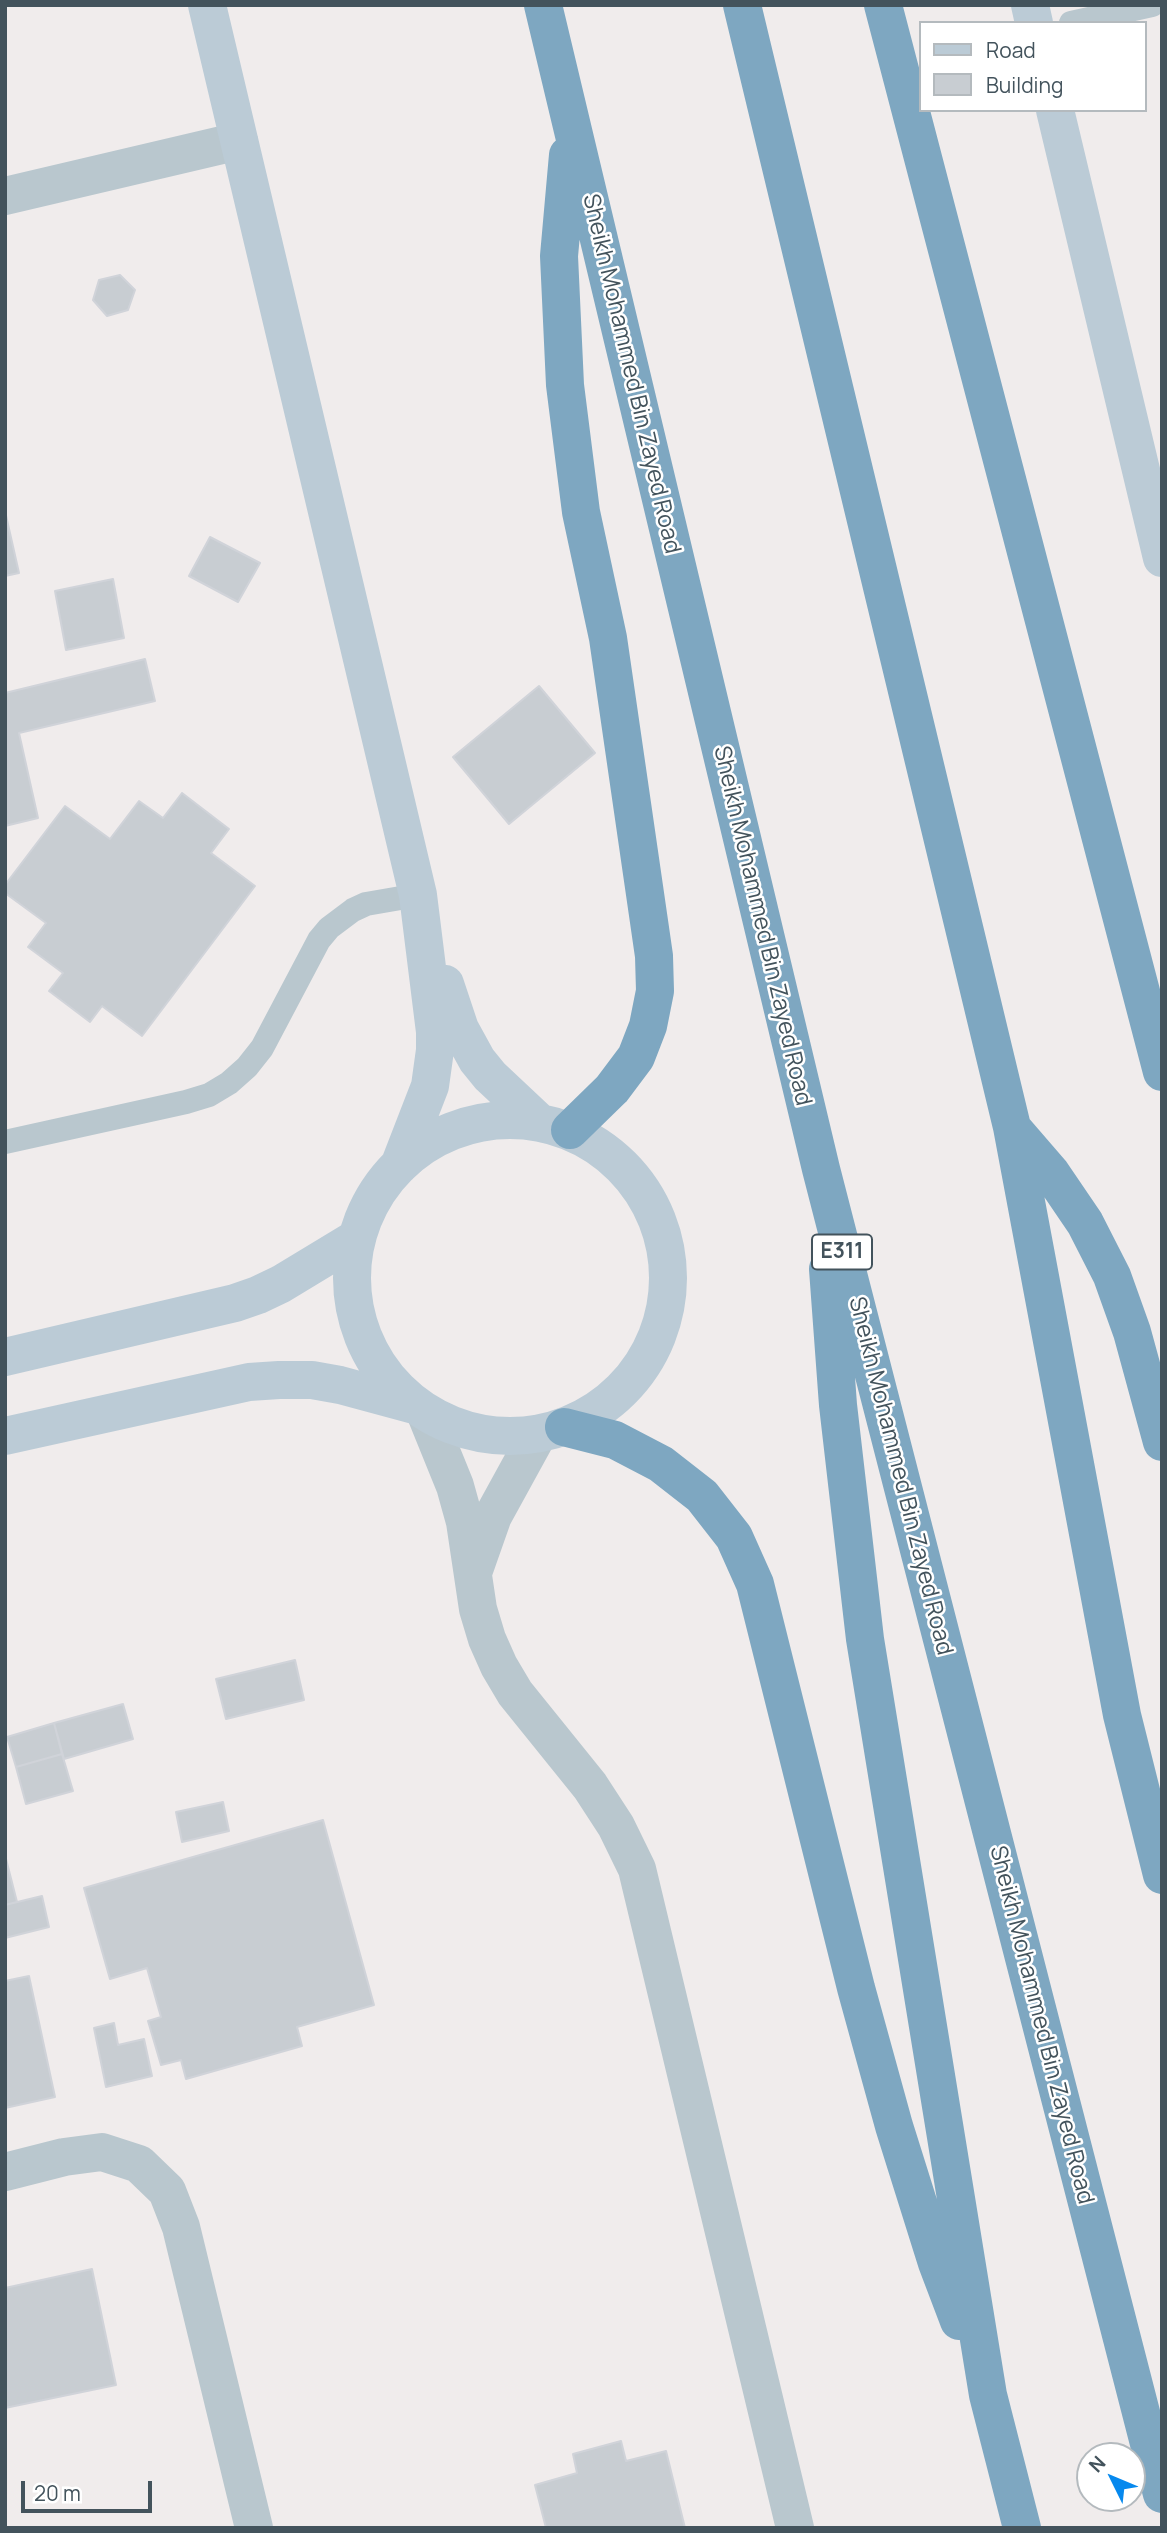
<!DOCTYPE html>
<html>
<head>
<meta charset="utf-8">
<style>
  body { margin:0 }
  #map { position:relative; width:1167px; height:2533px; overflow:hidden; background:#f0ecec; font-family:Manrope,sans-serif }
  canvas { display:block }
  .frame { position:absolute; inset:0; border:7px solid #43535c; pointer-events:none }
  .legend { position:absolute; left:919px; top:21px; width:228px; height:91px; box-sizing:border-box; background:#fff; border:2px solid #b4babe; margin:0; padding:9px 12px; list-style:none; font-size:21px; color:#43535c }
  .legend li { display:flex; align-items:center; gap:14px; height:35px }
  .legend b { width:35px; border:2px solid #b4babe }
  .north { position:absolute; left:1076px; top:2442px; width:70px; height:70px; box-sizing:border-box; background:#fff; border:2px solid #b4babe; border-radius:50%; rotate:313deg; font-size:19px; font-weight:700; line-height:28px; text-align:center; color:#43535c }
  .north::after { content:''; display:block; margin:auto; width:24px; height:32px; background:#0789ee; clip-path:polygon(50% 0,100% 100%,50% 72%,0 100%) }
  .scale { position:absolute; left:21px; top:2481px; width:131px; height:32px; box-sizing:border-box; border:4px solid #43535c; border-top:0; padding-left:9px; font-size:21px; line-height:24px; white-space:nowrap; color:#43535c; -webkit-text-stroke:5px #fff; paint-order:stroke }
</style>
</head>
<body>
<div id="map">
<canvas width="1167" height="2533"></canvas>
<div class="frame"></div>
<ul class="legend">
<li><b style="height:9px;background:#bbcbd6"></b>Road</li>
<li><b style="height:19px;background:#c8cdd2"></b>Building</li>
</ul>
<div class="north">N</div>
<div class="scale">20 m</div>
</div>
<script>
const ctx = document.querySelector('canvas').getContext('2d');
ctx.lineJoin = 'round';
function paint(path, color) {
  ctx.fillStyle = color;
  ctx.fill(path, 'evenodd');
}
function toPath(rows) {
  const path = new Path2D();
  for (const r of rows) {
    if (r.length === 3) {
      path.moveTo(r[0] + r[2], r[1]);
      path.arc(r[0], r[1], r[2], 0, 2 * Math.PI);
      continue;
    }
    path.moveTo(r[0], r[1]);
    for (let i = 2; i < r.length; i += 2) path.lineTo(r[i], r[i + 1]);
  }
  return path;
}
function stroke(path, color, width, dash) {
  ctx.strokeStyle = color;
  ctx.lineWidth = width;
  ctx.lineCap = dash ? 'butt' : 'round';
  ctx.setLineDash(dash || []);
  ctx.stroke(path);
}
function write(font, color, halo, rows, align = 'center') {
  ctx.font = font + ' Manrope,sans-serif';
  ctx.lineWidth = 5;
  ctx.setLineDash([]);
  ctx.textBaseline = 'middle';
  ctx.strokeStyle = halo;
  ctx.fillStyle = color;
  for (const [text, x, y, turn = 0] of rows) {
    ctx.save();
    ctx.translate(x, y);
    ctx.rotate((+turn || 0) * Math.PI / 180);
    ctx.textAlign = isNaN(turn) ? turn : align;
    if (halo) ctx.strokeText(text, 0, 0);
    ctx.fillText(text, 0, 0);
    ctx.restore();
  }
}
const building = toPath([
  [120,275,135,290,128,310,107,316,93,300,99,280,120,275],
  [5,511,19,573,5,576,5,511],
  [210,537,260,563,238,602,189,576,210,537],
  [113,579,124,638,66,650,55,591,113,579],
  [145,659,155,701,19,733,38,818,5,826,5,693,145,659],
  [539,686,595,753,509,824,453,757,539,686],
  [182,793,229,829,211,853,255,886,142,1036,102,1006,90,1022,49,991,63,973,28,947,46,923,5,893,5,885,65,806,110,839,139,801,163,818,182,793],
  [295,1660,304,1700,226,1719,216,1679,295,1660],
  [123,1704,133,1739,64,1759,54,1723,123,1704],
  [54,1723,62,1754,16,1767,7,1737,54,1723],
  [62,1754,73,1791,26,1804,16,1767,62,1754],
  [223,1802,229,1831,182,1842,176,1812,223,1802],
  [323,1820,374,2005,297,2027,302,2046,186,2079,181,2060,161,2065,148,2021,161,2017,147,1968,110,1979,84,1888,323,1820],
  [5,1855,17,1902,5,1905,5,1855],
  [42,1896,49,1927,5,1938,5,1905,42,1896],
  [29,1976,55,2097,5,2108,5,1981,29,1976],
  [114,2023,118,2045,144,2039,152,2076,106,2087,94,2028,114,2023],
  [92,2269,116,2385,5,2408,5,2288,92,2269],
  [621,2441,626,2461,666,2451,685,2528,546,2528,535,2485,577,2473,573,2454,621,2441]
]);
paint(building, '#c8cdd2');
stroke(building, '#d0d3d9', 2);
stroke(toPath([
  [1071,23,1152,5],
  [5,1142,186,1102,209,1095,229,1083,247,1067,262,1048,319,940,329,928,353,910,366,904,418,895]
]), '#b9c7ce', 24);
stroke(toPath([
  [5,196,239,141],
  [425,1412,455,1486,465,1522,478,1609,487,1639,499,1666,515,1693,590,1786,616,1826,637,1869,795,2528],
  [474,1570,493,1516,538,1434],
  [5,2172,64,2157,102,2152,139,2164,167,2191,181,2227,254,2528]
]), '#b9c7ce', 38);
stroke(toPath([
  [207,5,418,895,435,1032,435,1050,430,1086,399,1166],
  [1030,5,1034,23],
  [1055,110,1162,558],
  [445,984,460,1029,477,1060,490,1076,539,1122],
  [510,1278,158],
  [5,1357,235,1303,258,1295,281,1284,357,1238],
  [5,1436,249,1382,279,1380,312,1380,340,1385,414,1405]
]), '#bbcbd6', 38);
stroke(toPath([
  [543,5,821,1169,1162,2494],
  [742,5,1012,1127,1122,1715,1162,1875],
  [883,5,1162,1072],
  [568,155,559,256,565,385,581,512,608,638,654,956,655,991,648,1026,636,1057,612,1089,570,1130],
  [1013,1129,1051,1173,1085,1223,1112,1276,1132,1332,1162,1442],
  [828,1269,838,1405,865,1639,988,2395,1022,2528],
  [564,1427,615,1440,661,1464,702,1496,734,1537,755,1584,856,1988,894,2126,937,2263,959,2321]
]), '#7ea7c1', 38);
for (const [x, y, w] of [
  [842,1252,60]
]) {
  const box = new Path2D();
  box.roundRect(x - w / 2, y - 17.5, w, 35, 5);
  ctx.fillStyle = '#fff';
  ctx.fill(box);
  stroke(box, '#43535c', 2);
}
write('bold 21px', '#43535c', null, [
  ["E311",842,1252]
]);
write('23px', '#43535c', '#fff', [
  ["Sheikh Mohammed Bin Zayed Road",631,374,77],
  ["Sheikh Mohammed Bin Zayed Road",762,926,77],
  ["Sheikh Mohammed Bin Zayed Road",900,1476,76],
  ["Sheikh Mohammed Bin Zayed Road",1041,2025,76]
]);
</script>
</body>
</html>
